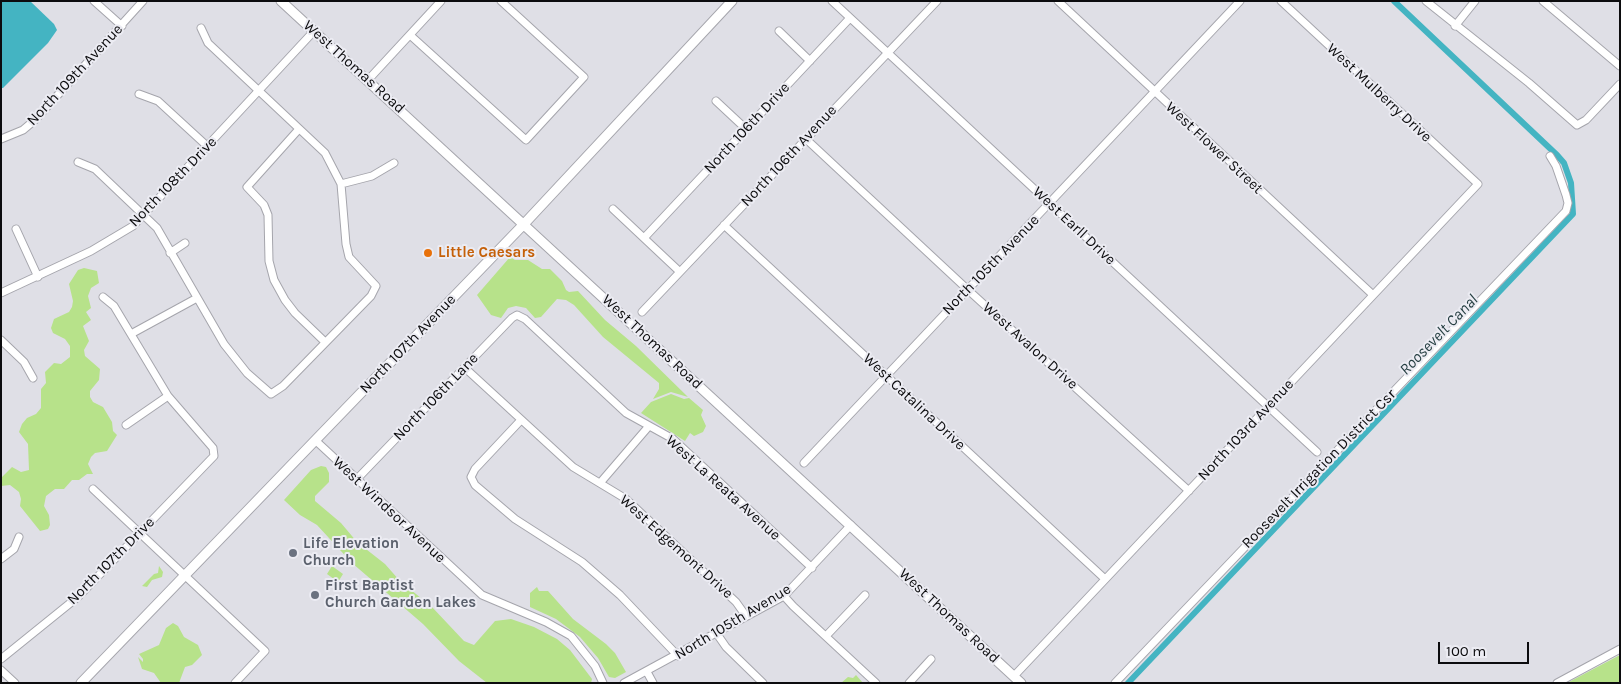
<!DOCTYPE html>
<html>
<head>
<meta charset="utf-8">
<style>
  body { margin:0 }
  #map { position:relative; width:1621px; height:684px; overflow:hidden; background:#dfdfe6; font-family:Karla,sans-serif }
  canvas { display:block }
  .frame { position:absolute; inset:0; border:2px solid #0c0c0e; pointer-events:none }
  .scale { position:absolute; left:1438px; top:642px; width:91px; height:22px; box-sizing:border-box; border:2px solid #0c0c0e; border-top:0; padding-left:6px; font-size:15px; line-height:18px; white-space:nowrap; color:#0c0c0e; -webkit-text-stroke:4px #ececf3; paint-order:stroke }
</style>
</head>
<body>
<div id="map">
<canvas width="1621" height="684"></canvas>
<div class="frame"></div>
<div class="scale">100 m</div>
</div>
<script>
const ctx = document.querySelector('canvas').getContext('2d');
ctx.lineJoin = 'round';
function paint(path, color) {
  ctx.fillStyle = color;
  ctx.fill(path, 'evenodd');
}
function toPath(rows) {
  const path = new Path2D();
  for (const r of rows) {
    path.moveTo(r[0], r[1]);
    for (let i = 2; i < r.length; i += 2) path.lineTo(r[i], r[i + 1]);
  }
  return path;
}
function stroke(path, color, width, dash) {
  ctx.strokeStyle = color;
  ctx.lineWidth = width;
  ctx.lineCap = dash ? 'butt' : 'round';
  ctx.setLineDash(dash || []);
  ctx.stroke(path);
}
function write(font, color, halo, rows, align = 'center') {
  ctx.font = font + ' Karla,sans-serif';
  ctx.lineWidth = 4;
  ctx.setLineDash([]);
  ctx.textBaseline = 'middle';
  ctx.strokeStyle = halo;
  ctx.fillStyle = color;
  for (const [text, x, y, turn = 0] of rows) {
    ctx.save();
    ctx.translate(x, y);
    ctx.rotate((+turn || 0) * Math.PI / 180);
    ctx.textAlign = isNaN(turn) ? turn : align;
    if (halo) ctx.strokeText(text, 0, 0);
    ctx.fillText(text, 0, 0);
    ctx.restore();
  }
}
paint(toPath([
  [510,257,515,260,528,260,542,269,550,269,562,281,566,290,569,292,578,291,605,320,636,346,688,397,671,392,653,399,659,389,659,383,603,337,574,305,566,300,557,299,541,317,535,318,526,308,516,306,508,308,501,318,491,315,477,295],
  [84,268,97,271,99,283,91,288,88,296,91,308,86,312,91,320,83,326,89,341,84,350,85,356,100,369,99,380,90,391,90,397,93,402,103,407,112,422,113,431,117,435,107,451,95,453,91,457,88,464,93,474,87,474,79,480,72,480,64,489,55,489,46,496,44,506,49,515,50,525,48,529,40,531,20,506,21,499,19,492,10,485,1,486,1,478,12,467,21,472,29,470,28,444,19,432,22,424,27,418,36,414,41,408,41,389,46,383,45,372,54,363,61,364,70,357,70,346,65,339,53,333,51,328,54,319,69,312,72,307,73,301,69,284,78,270],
  [671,394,684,399,689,398,703,410,701,415,706,426,703,432,694,436,690,433,685,441,641,413,651,402],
  [321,466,326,467,329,473,329,482,315,496,315,501,341,523,357,542,385,564,400,581,432,607,464,641,474,645,495,621,511,619,534,627,557,639,570,650,592,679,591,683,487,683,459,661,423,624,352,563,317,525,300,515,284,500,311,470],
  [159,566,163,572,162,577,152,580,147,587,142,586,154,574,158,573],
  [332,566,343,574,338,582,327,574],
  [537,587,539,591,548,591,573,619,606,644,615,653,626,672,615,678,609,677,598,658,580,637,556,619,530,607,530,593],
  [173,623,178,626,184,637,198,645,202,655,192,665,185,667,179,683,161,683,154,673,142,669,138,657,143,662,143,659,139,654,159,645,166,628],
  [1620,655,1620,683,1567,683],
  [856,675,863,683,841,683,848,677,853,678]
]), '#b7e28a');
paint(toPath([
  [1,1,30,1,54,24,57,30,48,43,3,88,1,88]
]), '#44b4c2');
stroke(toPath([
  [1128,683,1573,214,1571,183,1564,163,1557,155,1394,1]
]), '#44b4c2', 6);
const minor = toPath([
  [94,1,122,26],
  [832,1,1317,452],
  [1058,1,1372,294],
  [1426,1,1529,83,1577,125,1586,120,1620,84],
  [1543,1,1620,66],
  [1455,26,1475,1],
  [779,31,810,61],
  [410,35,526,140,584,77,501,1],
  [368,80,441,1],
  [139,94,158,101,207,146],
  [716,101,746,129],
  [299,129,247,187,264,205,268,215,269,261,274,280,285,300,295,313,325,342],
  [1,139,23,130,36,119,143,1],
  [806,139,967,289,1189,491],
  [78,162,95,169,157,228,224,344,247,373,271,394,283,386,371,296,376,286,349,257,346,244,341,184,325,153,208,43,201,28],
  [341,184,372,176,394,163],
  [613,209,680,272],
  [724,225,1105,579],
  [16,229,38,277],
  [644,238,850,18],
  [170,253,185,243],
  [1,293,91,251,133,226,314,31],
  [642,312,937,1],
  [131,334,197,298],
  [1,340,24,362,33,378],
  [465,368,573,467,626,499,736,602,746,616],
  [521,420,475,469,471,477,475,485,515,519,582,562,620,595,678,656],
  [126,425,168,396],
  [315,440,482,595,546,622,571,636,595,666,603,683],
  [804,463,1240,1],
  [356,480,512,318,517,315,525,319,626,413,673,439,686,451,812,568],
  [600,483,649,426],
  [93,489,265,651,235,683],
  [1,559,14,549,19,537],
  [784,596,793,606,876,683],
  [717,634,726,647,763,683],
  [826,636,865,595],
  [1,659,79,596,214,456,213,448,168,396,114,306,103,297],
  [1,670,15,683],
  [647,672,653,683],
  [1014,676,1478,184,1281,1],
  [624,683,784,596,851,525],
  [909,683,931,659],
  [1115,683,1566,211,1568,203,1566,195,1556,166,1550,156],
  [1557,683,1620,649]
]);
const major = toPath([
  [281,1,1021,683],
  [81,683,524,224,732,1]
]);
stroke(minor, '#a5a5ac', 9);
stroke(major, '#a5a5ac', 11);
stroke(minor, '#fff', 7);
stroke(major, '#fff', 9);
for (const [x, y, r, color] of [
  [428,253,5,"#e8710a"],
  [293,553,5,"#6b7280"],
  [315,595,5,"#6b7280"]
]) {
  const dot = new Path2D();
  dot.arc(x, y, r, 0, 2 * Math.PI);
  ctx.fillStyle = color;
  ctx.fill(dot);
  stroke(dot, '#ececf3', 2);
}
write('15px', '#0c0c0e', '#ececf3', [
  ["West Thomas Road",354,67,42],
  ["North 109th Avenue",75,75,-47],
  ["West Mulberry Drive",1379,93,43],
  ["North 106th Drive",747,128,-47],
  ["West Flower Street",1214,148,43],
  ["North 106th Avenue",789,156,-47],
  ["North 108th Drive",173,182,-46],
  ["West Earll Drive",1074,226,43],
  ["North 105th Avenue",991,265,-46],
  ["West Thomas Road",652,342,43],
  ["North 107th Avenue",408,344,-46],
  ["West Avalon Drive",1030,346,42],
  ["North 106th Lane",436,397,-46],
  ["West Catalina Drive",914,402,43],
  ["North 103rd Avenue",1246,430,-47],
  ["Roosevelt Irrigation District Csr",1319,469,-46],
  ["West La Reata Avenue",723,488,42],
  ["West Windsor Avenue",389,510,43],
  ["West Edgemont Drive",676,547,42],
  ["North 107th Drive",111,561,-45],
  ["West Thomas Road",949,616,43],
  ["North 105th Avenue",733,622,-31]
]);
write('bold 15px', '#c56008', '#ececf3', [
  ["Little Caesars",438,253]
], 'left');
write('bold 15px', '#5b616d', '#ececf3', [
  ["Life Elevation",303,544],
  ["Church",303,561],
  ["First Baptist",325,586],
  ["Church Garden Lakes",325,603]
], 'left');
write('italic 16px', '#263f42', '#ececf3', [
  ["Roosevelt Canal",1439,335,-46]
]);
</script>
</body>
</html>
